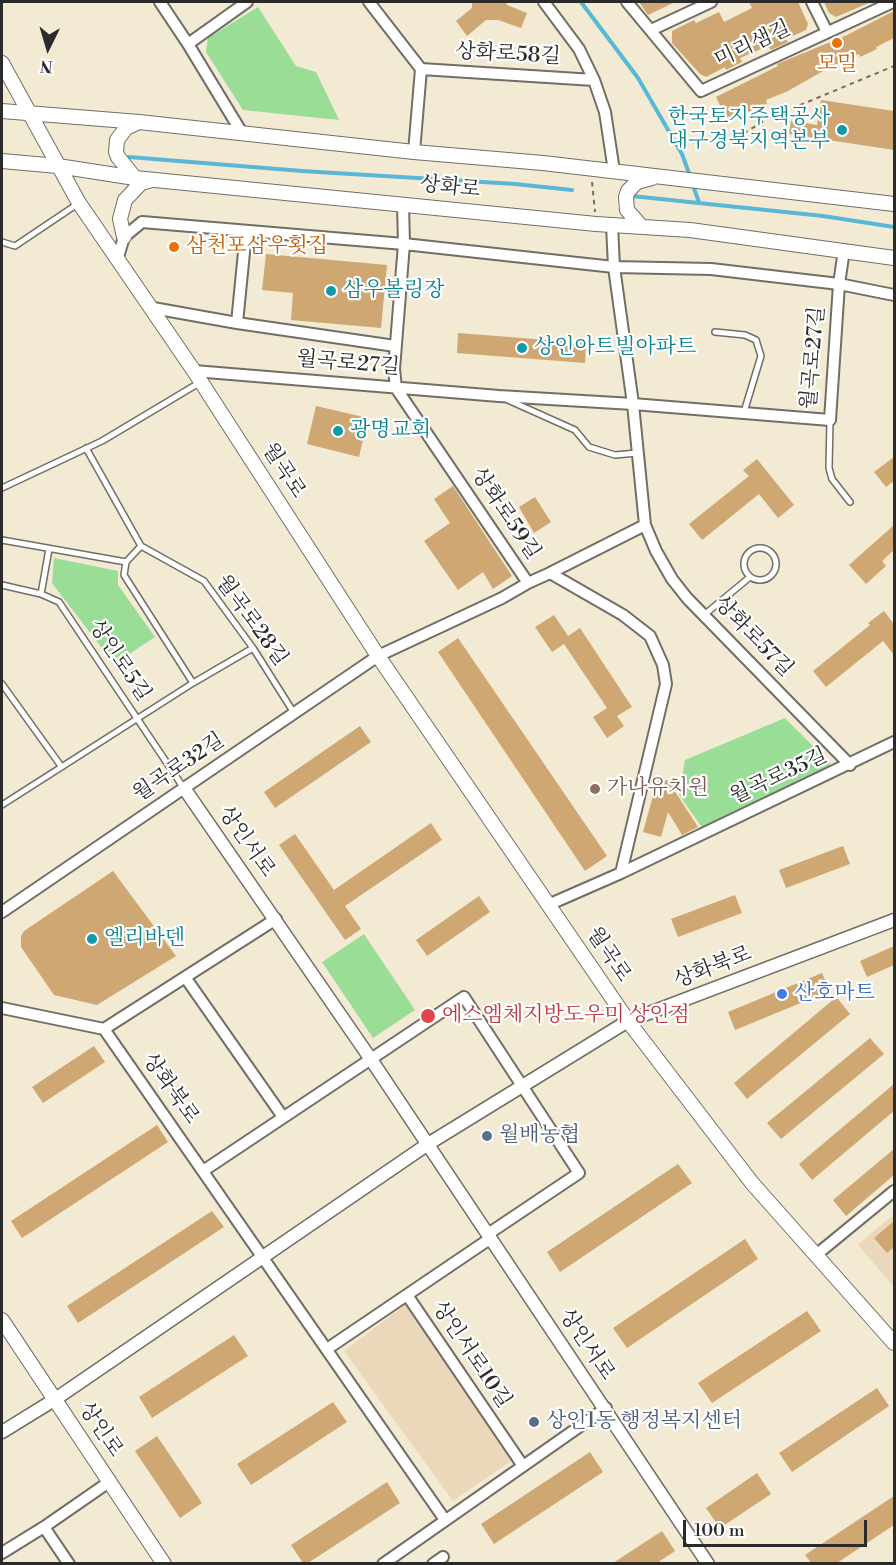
<!DOCTYPE html>
<html>
<head>
<meta charset="utf-8">
<style>
  body { margin:0 }
  #map { position:relative; width:896px; height:1565px; overflow:hidden; background:#f3ead4; font-family:"Libre Bodoni",serif }
  canvas { display:block }
  .frame { position:absolute; inset:0; border:3px solid #2b2b2b; pointer-events:none }
  .north { position:absolute; left:18px; top:18px; width:60px; height:60px; -webkit-text-stroke:4px #fff; paint-order:stroke; rotate:185deg; font-size:16px; font-weight:700; line-height:24px; text-align:center; color:#2b2b2b }
  .north::after { content:''; display:block; margin:auto; width:21px; height:27px; background:#2b2b2b; clip-path:polygon(50% 0,100% 100%,50% 72%,0 100%) }
  .scale { position:absolute; left:683px; top:1520px; width:184px; height:27px; box-sizing:border-box; border:3px solid #2b2b2b; border-top:0; padding-left:8px; font-size:18px; line-height:21px; white-space:nowrap; color:#2b2b2b; -webkit-text-stroke:4px #fff; paint-order:stroke }
</style>
</head>
<body>
<div id="map">
<canvas width="896" height="1565"></canvas>
<div class="frame"></div>
<div class="north">N</div>
<div class="scale">100 m</div>
</div>
<script>
const ctx = document.querySelector('canvas').getContext('2d');
ctx.lineJoin = 'round';
function paint(path, color) {
  ctx.fillStyle = color;
  ctx.fill(path, 'evenodd');
}
function toPath(rows) {
  const path = new Path2D();
  for (const r of rows) {
    if (r.length === 3) {
      path.moveTo(r[0] + r[2], r[1]);
      path.arc(r[0], r[1], r[2], 0, 2 * Math.PI);
      continue;
    }
    path.moveTo(r[0], r[1]);
    for (let i = 2; i < r.length; i += 2) path.lineTo(r[i], r[i + 1]);
  }
  return path;
}
function stroke(path, color, width, dash) {
  ctx.strokeStyle = color;
  ctx.lineWidth = width;
  ctx.lineCap = dash ? 'butt' : 'round';
  ctx.setLineDash(dash || []);
  ctx.stroke(path);
}
function write(font, color, halo, rows, align = 'center') {
  ctx.font = font + ' "Libre Bodoni","Noto Serif KR",serif';
  ctx.lineWidth = 4.5;
  ctx.setLineDash([]);
  ctx.textBaseline = 'middle';
  ctx.strokeStyle = halo;
  ctx.fillStyle = color;
  for (const [text, x, y, turn = 0] of rows) {
    ctx.save();
    ctx.translate(x, y);
    ctx.rotate((+turn || 0) * Math.PI / 180);
    ctx.textAlign = isNaN(turn) ? turn : align;
    if (halo) ctx.strokeText(text, 0, 0);
    ctx.fillText(text, 0, 0);
    ctx.restore();
  }
}
paint(toPath([
  [894,1214,894,1287,858,1245],
  [406,1304,511,1461,453,1501,344,1351]
]), '#ebd8ba');
paint(toPath([
  [258,7,296,66,316,72,339,120,243,110,206,52,208,38],
  [54,558,118,571,118,585,155,637,114,664,52,583],
  [785,718,830,763,829,775,706,833,679,795,685,760],
  [364,934,415,1010,373,1038,322,962]
]), '#99dd96');
stroke(toPath([
  [581,2,638,78,682,154,690,176],
  [129,157,302,171,515,184,572,190],
  [692,183,699,202],
  [632,196,823,216,894,227]
]), '#59b7d8', 4);
paint(toPath([
  [472,2,506,2,507,5,527,13,521,28,498,20,486,20,467,36,456,21,472,8],
  [639,2,675,2,648,15],
  [749,2,798,2,808,24,806,30,786,39,788,42,771,50,768,46,740,58,742,62,726,70,725,67,706,77,700,74,672,43,672,31,694,20,696,23,719,12,724,22,752,8],
  [824,2,871,2,836,17,829,13],
  [894,11,894,38,876,47,877,49,860,57,859,54,832,66,788,91,766,100,767,104,748,112,746,108,726,118,716,97,778,66,777,64,845,36],
  [821,100,894,111,894,150,789,134,791,121,817,125],
  [266,254,387,265,381,328,291,320,293,293,262,290],
  [458,333,586,343,585,363,457,353],
  [316,406,368,418,359,457,307,444],
  [894,457,894,481,886,487,874,472],
  [757,459,794,505,778,518,759,494,702,540,689,524,749,476,743,470],
  [453,486,512,576,493,589,483,572,458,590,424,541,450,523,434,499],
  [535,497,551,522,534,533,519,507],
  [894,525,894,550,882,561,886,566,866,584,849,565],
  [884,611,894,624,894,655,883,641,826,687,813,671,870,625,868,623],
  [554,615,568,636,580,628,632,707,617,716,624,726,607,738,593,717,607,708,564,644,552,652,535,627],
  [458,638,607,856,585,871,438,652],
  [360,726,371,742,275,808,264,792],
  [658,778,676,783,674,790,698,827,682,835,668,812,661,837,643,832],
  [431,823,442,840,345,906,361,929,345,940,279,845,295,834,334,890],
  [843,846,850,864,786,888,779,870],
  [113,871,176,956,97,1005,54,995,21,947,21,936,24,931],
  [735,895,742,913,678,937,671,919],
  [479,896,490,912,427,956,416,940],
  [894,946,894,965,867,977,860,961],
  [822,973,830,991,735,1030,728,1012],
  [834,999,838,999,850,1014,747,1099,734,1083],
  [870,1038,884,1054,781,1139,767,1123],
  [94,1046,105,1062,43,1103,32,1087],
  [894,1084,894,1111,812,1180,799,1164],
  [157,1125,168,1142,22,1238,11,1221],
  [894,1149,894,1175,846,1216,833,1200],
  [678,1164,692,1183,560,1272,547,1252],
  [212,1211,224,1227,78,1323,67,1306],
  [894,1221,894,1247,887,1253,874,1238],
  [745,1239,758,1259,627,1348,613,1328],
  [807,1311,821,1331,712,1403,698,1383],
  [234,1335,248,1356,152,1418,139,1397],
  [877,1388,889,1406,792,1472,779,1453],
  [333,1402,347,1422,251,1485,237,1464],
  [157,1436,202,1503,180,1518,135,1451],
  [590,1452,603,1472,494,1544,481,1524],
  [757,1473,771,1494,720,1528,706,1508],
  [387,1482,400,1503,308,1563,303,1563,291,1545],
  [894,1496,894,1525,837,1563,811,1563,805,1555],
  [662,1531,675,1551,657,1563,613,1563]
]), '#cea773');
const service = toPath([
  [2,242,15,246,79,203],
  [715,332,745,335,756,340,761,356,744,412],
  [508,400,575,430,589,447,615,455,637,453],
  [830,420,829,468,832,479,850,502],
  [86,448,141,546,204,581,253,648,294,713],
  [2,488,102,441,199,383],
  [2,540,126,562,124,575,193,683],
  [760,564,16],
  [126,562,141,546],
  [2,585,41,594,59,602,183,787],
  [41,594,49,549],
  [704,615,750,577],
  [2,684,61,766],
  [2,805,193,683,253,648]
]);
const minor = toPath([
  [160,2,188,44,242,133],
  [369,2,421,69,414,152],
  [544,2,579,49,594,80,605,112,614,171],
  [627,2,701,91,893,2],
  [812,2,827,32],
  [651,30,711,2],
  [188,44,247,2],
  [421,69,594,80],
  [403,204,404,244,394,369,396,388,528,583,550,573,623,615,650,636,663,665,666,684,621,873],
  [612,225,614,267,633,404,645,525,656,551,672,579,687,598,850,765],
  [118,257,124,237,142,222,404,244,614,267,711,269,839,284,894,295],
  [153,308,237,323,395,346],
  [237,323,246,232],
  [194,371,499,396,633,404,830,420,839,284,844,250],
  [550,573,645,525],
  [548,905,621,873,894,742],
  [2,912,378,656,502,598,528,583],
  [185,977,283,1117],
  [2,1008,104,1029,445,1520],
  [104,1029,276,919],
  [203,1171,464,997,579,1173,488,1234],
  [816,1255,894,1191],
  [407,1295,523,1466],
  [327,1349,491,1238],
  [44,1527,69,1564],
  [2,1553,44,1527,109,1482],
  [383,1564,606,1408],
  [433,1564,443,1557]
]);
const tertiary = toPath([
  [184,788,370,1058,708,1564],
  [2,1432,54,1400,428,1144,628,1021,894,920]
]);
const secondary = toPath([
  [2,63,79,203,194,371,378,656,628,1021,752,1183,894,1343],
  [2,111,139,122,414,152,543,163,894,204],
  [2,161,58,166,135,178,596,224,690,230,894,258],
  [135,178,118,157,116,152,117,140,126,128,139,122],
  [641,226,627,210,626,197,628,191,637,182,652,178],
  [124,237,120,219,125,200,141,183,152,180],
  [2,1320,164,1564]
]);
stroke(service, '#716e66', 8);
stroke(minor, '#716e66', 14);
stroke(tertiary, '#716e66', 15);
stroke(secondary, '#716e66', 16);
stroke(toPath([
  [736,138,769,118,894,66],
  [592,182,595,212]
]), '#716e66', 2, [4.5, 4.5]);
stroke(service, '#fff', 5);
stroke(minor, '#fff', 10);
stroke(tertiary, '#fff', 12);
stroke(secondary, '#fff', 14);
for (const [x, y, r, color] of [
  [837,43,6,"#e8710a"],
  [842,130,6,"#0f9aa8"],
  [174,247,6,"#e8710a"],
  [331,291,6,"#0f9aa8"],
  [522,348,6,"#0f9aa8"],
  [338,431,6,"#0f9aa8"],
  [595,789,6,"#8d6e63"],
  [92,939,6,"#0f9aa8"],
  [782,994,6,"#3f7fe0"],
  [428,1016,8,"#e0444e"],
  [487,1136,6,"#5c6f8a"],
  [534,1422,6,"#5c6f8a"]
]) {
  const dot = new Path2D();
  dot.arc(x, y, r, 0, 2 * Math.PI);
  ctx.fillStyle = color;
  ctx.fill(dot);
  stroke(dot, '#fff', 2);
}
write('21px', '#2b2b2b', '#fff', [
  ["미리샘길",753,45,-25],
  ["상화로58길",508,55,3],
  ["상화로",450,188,6],
  ["월곡로27길",814,358,-85],
  ["월곡로27길",348,364,5],
  ["월곡로",283,471,57],
  ["상화로59길",505,514,56],
  ["월곡로28길",251,621,54],
  ["상화로57길",753,637,46],
  ["상인로5길",119,661,56],
  ["월곡로32길",179,768,-34],
  ["월곡로35길",779,777,-25],
  ["상인서로",246,842,55],
  ["월곡로",608,955,56],
  ["상화북로",713,968,-21],
  ["상화북로",170,1089,55],
  ["상인서로",586,1345,56],
  ["상인서로10길",471,1355,56],
  ["상인로",100,1430,56]
]);
write('21px', '#c56008', '#fff', [
  ["모밀",837,65],
  ["삼천포삼우횟집",186,247,"left"]
]);
write('21px', '#0d838f', '#fff', [
  ["한국토지주택공사",830,118,"right"],
  ["대구경북지역본부",830,142,"right"],
  ["삼우볼링장",343,291],
  ["상인아트빌아파트",534,348],
  ["광명교회",350,431],
  ["엘리바덴",104,939]
], 'left');
write('21px', '#785e54', '#fff', [
  ["가나유치원",607,789]
], 'left');
write('21px', '#366cbe', '#fff', [
  ["산호마트",794,994]
], 'left');
write('21px', '#be3a42', '#fff', [
  ["에스엠체지방도우미 상인점",442,1016]
], 'left');
write('21px', '#4e5e75', '#fff', [
  ["월배농협",499,1136],
  ["상인1동 행정복지센터",546,1422]
], 'left');
</script>
</body>
</html>
